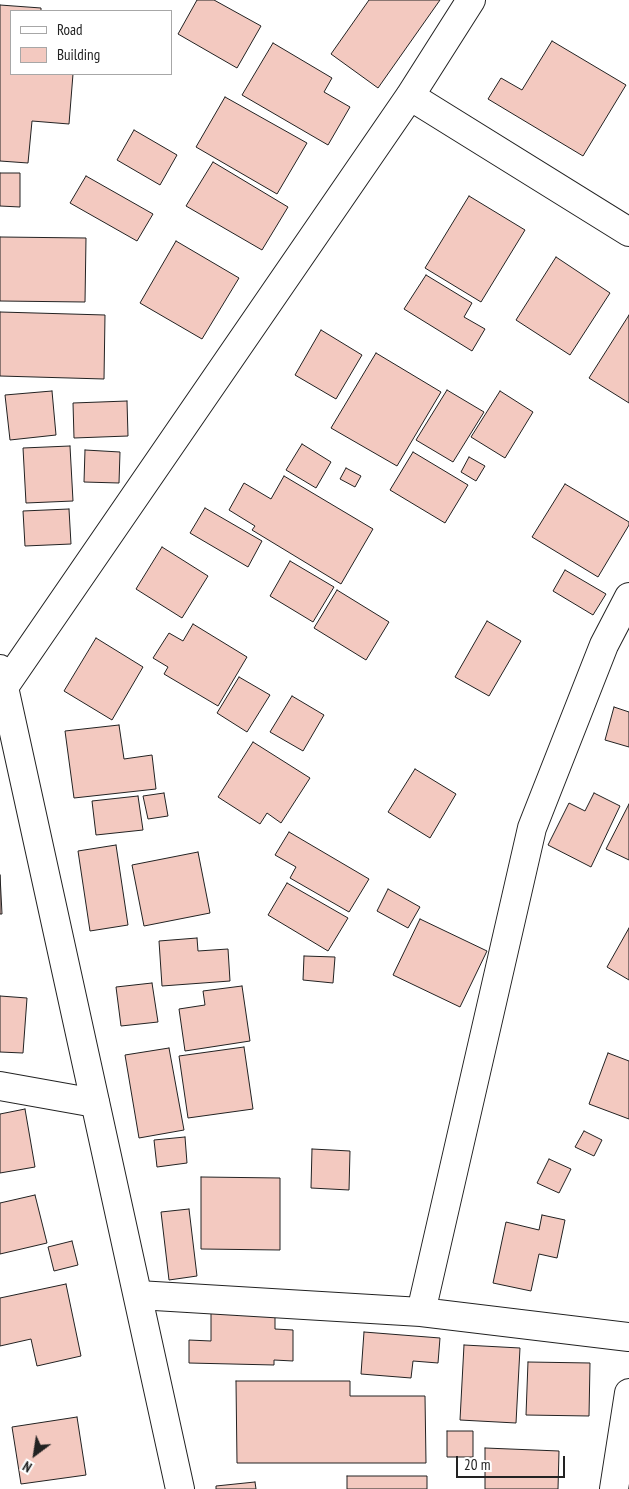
<!DOCTYPE html>
<html>
<head>
<meta charset="utf-8">
<style>
  body { margin:0 }
  #map { position:relative; width:629px; height:1489px; overflow:hidden; background:#fff; font-family:"PT Sans Narrow",sans-serif }
  canvas { display:block }
  .legend { position:absolute; left:10px; top:10px; width:162px; height:65px; box-sizing:border-box; background:#fff; border:1px solid #a7a7a7; margin:0; padding:6px 9px; list-style:none; font-size:15px; color:#222 }
  .legend li { display:flex; align-items:center; gap:10px; height:25px }
  .legend b { width:25px; border:1px solid #a7a7a7 }
  .north { position:absolute; left:10px; top:1429px; width:50px; height:50px; -webkit-text-stroke:4px #fff; paint-order:stroke; rotate:211deg; font-size:14px; font-weight:700; line-height:20px; text-align:center; color:#222 }
  .north::after { content:''; display:block; margin:auto; width:18px; height:22px; background:#222; clip-path:polygon(50% 0,100% 100%,50% 72%,0 100%) }
  .scale { position:absolute; left:456px; top:1456px; width:109px; height:22px; box-sizing:border-box; border:2px solid #222; border-top:0; padding-left:6px; font-size:15px; line-height:18px; white-space:nowrap; color:#222; -webkit-text-stroke:4px #fff; paint-order:stroke }
</style>
</head>
<body>
<div id="map">
<canvas width="629" height="1489"></canvas>
<ul class="legend">
<li><b style="height:6px;background:#fff"></b>Road</li>
<li><b style="height:14px;background:#f3c9c0"></b>Building</li>
</ul>
<div class="north">N</div>
<div class="scale">20 m</div>
</div>
<script>
const ctx = document.querySelector('canvas').getContext('2d');
ctx.lineJoin = 'round';
function paint(path, color) {
  ctx.fillStyle = color;
  ctx.fill(path, 'evenodd');
}
function toPath(rows) {
  const path = new Path2D();
  for (const r of rows) {
    path.moveTo(r[0], r[1]);
    for (let i = 2; i < r.length; i += 2) path.lineTo(r[i], r[i + 1]);
  }
  return path;
}
function stroke(path, color, width, dash) {
  ctx.strokeStyle = color;
  ctx.lineWidth = width;
  ctx.lineCap = dash ? 'butt' : 'round';
  ctx.setLineDash(dash || []);
  ctx.stroke(path);
}
const building = toPath([
  [197,0,214,0,261,26,237,68,178,34,197,0],
  [369,0,440,0,378,88,331,54,369,0],
  [0,5,41,8,41,11,11,11,11,74,73,74,69,124,32,121,28,163,0,161,0,5],
  [552,41,626,85,583,156,488,99,501,78,522,90,552,41],
  [273,43,332,78,324,92,350,107,328,145,242,95,273,43],
  [225,97,307,143,277,194,196,147,225,97],
  [134,130,177,155,160,185,117,160,134,130],
  [213,162,288,207,262,250,186,206,213,162],
  [0,173,20,173,20,207,0,206,0,173],
  [86,176,153,214,137,241,70,203,86,176],
  [469,196,525,230,481,302,425,268,469,196],
  [0,237,86,238,85,302,0,301,0,237],
  [176,241,239,278,202,339,140,303,176,241],
  [556,257,610,293,570,355,516,320,556,257],
  [426,275,472,303,464,317,485,329,472,351,404,309,426,275],
  [0,312,105,315,104,379,0,376,0,312],
  [629,315,629,403,589,378,629,315],
  [321,330,362,355,336,399,295,375,321,330],
  [376,353,441,392,397,466,331,428,376,353],
  [447,390,484,412,453,462,416,440,447,390],
  [52,391,56,435,10,440,5,395,52,391],
  [500,391,533,412,505,458,471,437,500,391],
  [127,401,128,436,74,438,73,403,127,401],
  [302,444,331,462,316,488,286,470,302,444],
  [70,446,73,501,26,503,23,448,70,446],
  [85,450,120,452,119,483,84,482,85,450],
  [413,452,468,485,445,523,390,490,413,452],
  [469,457,485,466,476,481,461,472,469,457],
  [346,468,361,476,355,487,340,479,346,468],
  [284,476,373,529,341,584,252,530,255,526,229,510,244,483,271,499,284,476],
  [565,484,629,522,629,525,598,577,532,537,565,484],
  [205,508,262,541,248,567,190,533,205,508],
  [69,509,71,544,25,546,23,511,69,509],
  [162,547,208,576,182,618,136,589,162,547],
  [290,561,334,587,313,622,270,596,290,561],
  [565,570,606,594,593,615,553,591,565,570],
  [337,590,389,622,366,660,314,628,337,590],
  [487,621,521,641,489,696,455,677,487,621],
  [193,624,247,657,218,706,164,674,168,667,153,658,169,633,183,641,193,624],
  [96,638,143,667,112,720,64,691,96,638],
  [239,677,270,695,247,732,217,713,239,677],
  [292,696,324,715,303,751,270,732,292,696],
  [614,707,629,712,629,747,605,740,614,707],
  [119,725,124,759,152,755,156,789,74,798,65,731,119,725],
  [253,742,310,778,281,823,267,813,260,824,218,797,253,742],
  [415,769,456,794,430,838,388,812,415,769],
  [164,793,168,816,148,819,143,796,164,793],
  [594,793,620,806,591,867,548,845,569,803,585,811,594,793],
  [138,796,143,830,96,835,92,801,138,796],
  [629,804,629,860,606,849,629,804],
  [289,832,369,879,349,912,290,878,296,867,275,855,289,832],
  [116,845,128,925,90,931,78,851,116,845],
  [198,852,210,913,144,926,132,865,198,852],
  [0,875,2,914,0,914,0,875],
  [287,883,348,918,328,951,268,915,287,883],
  [388,889,420,907,408,928,377,911,388,889],
  [420,919,487,951,460,1007,393,975,420,919],
  [629,928,629,980,607,967,629,928],
  [197,938,198,951,228,949,230,981,162,986,159,941,197,938],
  [304,956,335,957,333,983,303,980,304,956],
  [152,983,158,1022,121,1026,116,987,152,983],
  [242,986,250,1041,185,1051,179,1009,205,1005,203,991,242,986],
  [0,996,27,998,23,1053,0,1052,0,996],
  [244,1047,253,1109,188,1118,179,1056,244,1047],
  [169,1048,184,1130,139,1138,125,1055,169,1048],
  [608,1053,629,1061,629,1119,589,1104,608,1053],
  [25,1109,35,1167,0,1173,0,1114,25,1109],
  [584,1131,602,1140,594,1156,575,1147,584,1131],
  [185,1137,187,1163,157,1167,154,1140,185,1137],
  [312,1149,350,1151,349,1190,311,1188,312,1149],
  [549,1159,571,1169,559,1193,537,1183,549,1159],
  [201,1177,280,1178,280,1250,201,1249,201,1177],
  [35,1195,47,1243,0,1254,0,1203,35,1195],
  [189,1209,197,1276,169,1280,161,1212,189,1209],
  [542,1215,565,1220,557,1258,539,1254,531,1291,493,1283,506,1222,539,1230,542,1215],
  [72,1241,78,1265,54,1271,48,1247,72,1241],
  [66,1284,81,1356,37,1366,31,1339,0,1346,0,1298,66,1284],
  [211,1311,275,1313,275,1329,293,1330,293,1361,274,1360,274,1365,189,1363,189,1340,211,1341,211,1311],
  [364,1332,440,1338,438,1363,413,1361,411,1378,361,1374,364,1332],
  [464,1345,520,1348,516,1423,460,1420,464,1345],
  [528,1362,590,1363,589,1416,526,1415,528,1362],
  [236,1381,350,1381,350,1396,425,1396,426,1463,237,1463,236,1381],
  [77,1417,86,1475,21,1484,12,1427,77,1417],
  [447,1431,473,1431,473,1457,447,1457,447,1431],
  [485,1448,559,1451,558,1489,485,1489,485,1448],
  [347,1476,427,1476,427,1489,347,1489,347,1476],
  [255,1482,256,1489,216,1489,216,1486,255,1482]
]);
paint(building, '#f3c9c0');
stroke(building, '#222', 1);
const street = toPath([
  [410,96,629,232],
  [4,687,410,96,471,0],
  [0,1086,95,1103],
  [138,1295,421,1312,629,1337],
  [421,1312,532,828,604,645,629,597],
  [614,1489,629,1393]
]);
const highway = toPath([
  [0,669,180,1489]
]);
stroke(street, '#222', 30);
stroke(highway, '#222', 30);
stroke(street, '#fff', 28);
stroke(highway, '#fff', 28);
</script>
</body>
</html>
